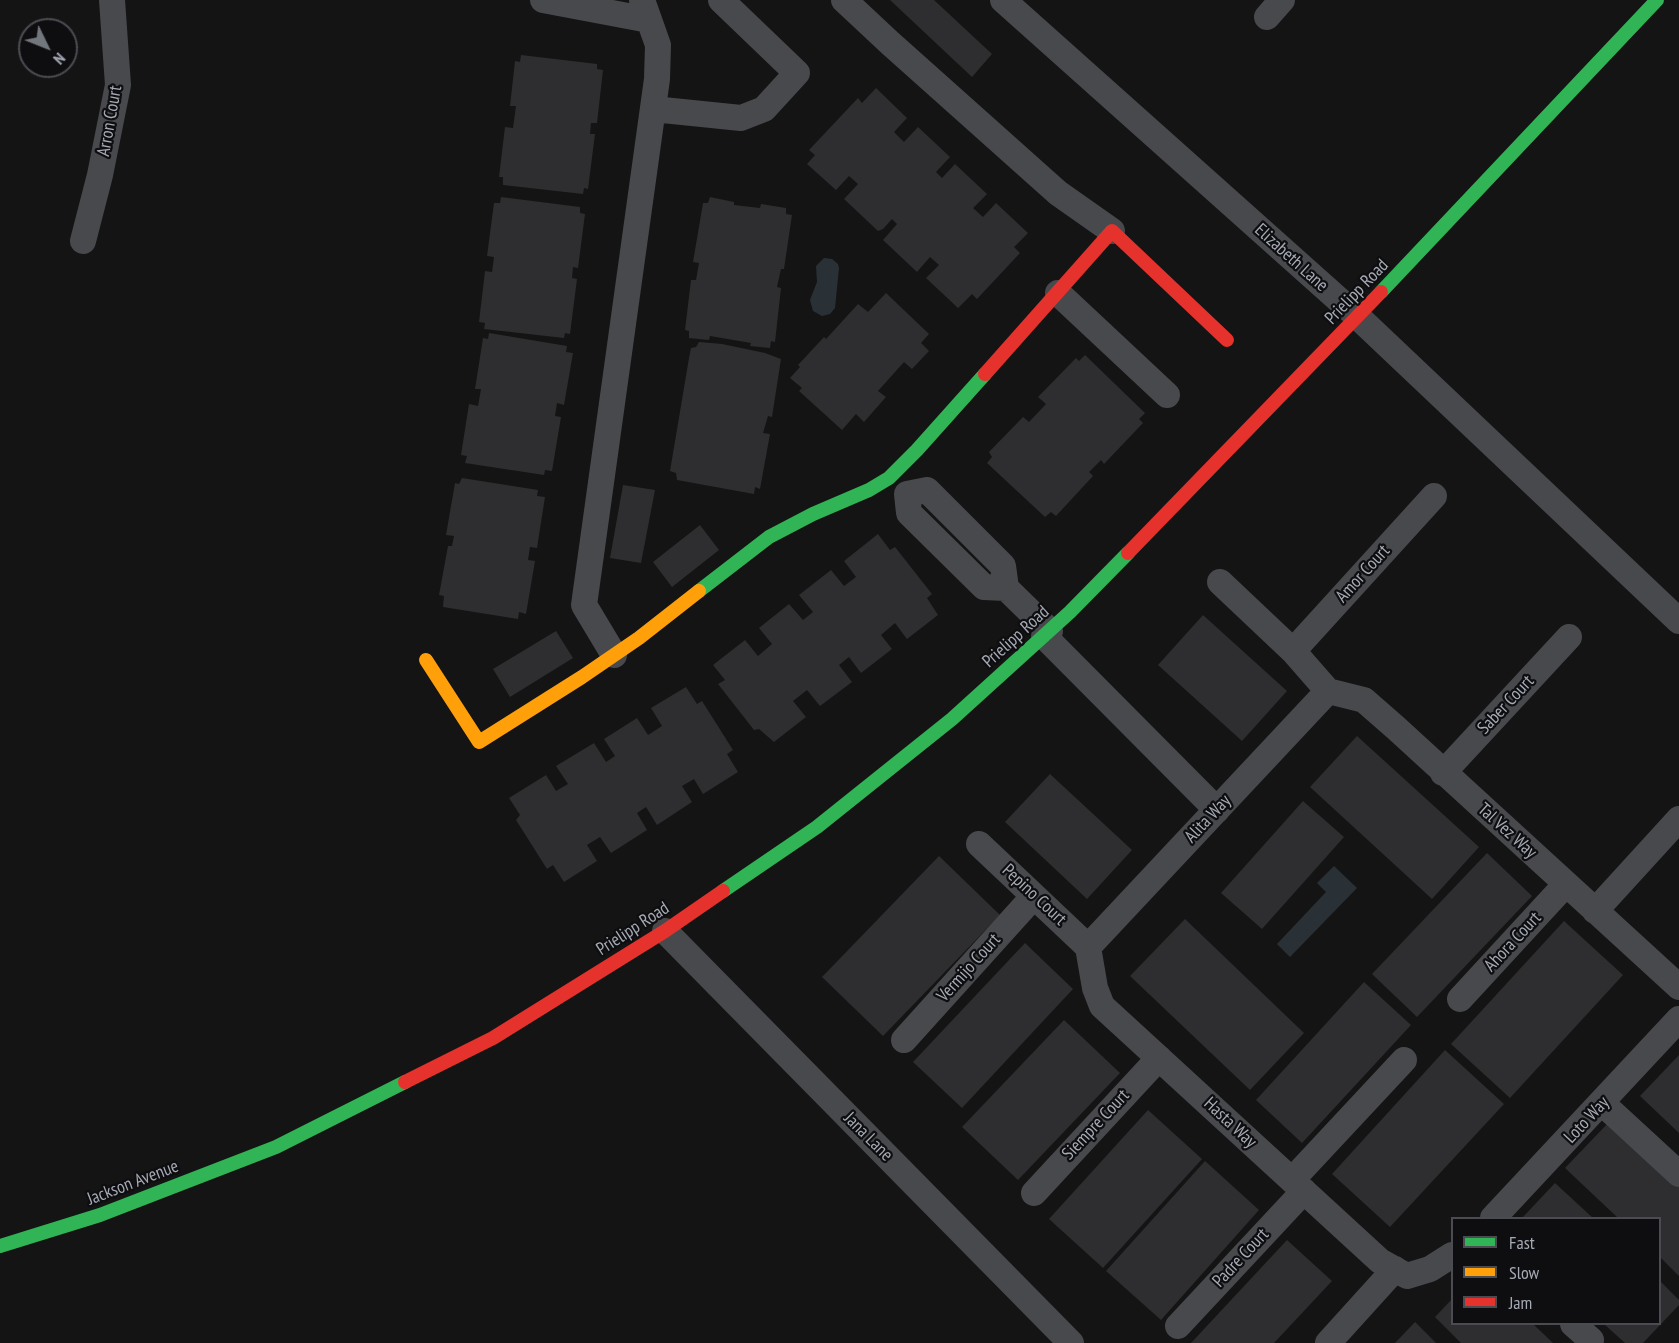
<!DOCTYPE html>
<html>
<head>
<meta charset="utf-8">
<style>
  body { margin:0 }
  #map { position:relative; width:1679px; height:1343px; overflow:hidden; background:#141414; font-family:"PT Sans Narrow",sans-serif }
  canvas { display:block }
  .legend { position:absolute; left:1451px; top:1217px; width:210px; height:108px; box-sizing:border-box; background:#0e0e10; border:2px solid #4a4c52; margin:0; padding:8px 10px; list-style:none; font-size:18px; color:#a5aab5 }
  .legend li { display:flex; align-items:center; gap:12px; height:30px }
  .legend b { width:30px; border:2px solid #4a4c52 }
  .north { position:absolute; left:18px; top:18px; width:60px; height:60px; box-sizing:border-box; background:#0e0e10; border:2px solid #4a4c52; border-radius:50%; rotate:133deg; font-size:16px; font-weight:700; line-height:24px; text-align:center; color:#a5aab5 }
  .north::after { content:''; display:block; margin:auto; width:21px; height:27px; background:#72767d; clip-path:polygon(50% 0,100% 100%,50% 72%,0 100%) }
</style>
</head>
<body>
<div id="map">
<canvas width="1679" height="1343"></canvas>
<ul class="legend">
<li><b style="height:8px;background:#30b455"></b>Fast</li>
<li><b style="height:8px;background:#ff9f0a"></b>Slow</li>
<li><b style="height:8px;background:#e5322d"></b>Jam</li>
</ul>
<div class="north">N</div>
</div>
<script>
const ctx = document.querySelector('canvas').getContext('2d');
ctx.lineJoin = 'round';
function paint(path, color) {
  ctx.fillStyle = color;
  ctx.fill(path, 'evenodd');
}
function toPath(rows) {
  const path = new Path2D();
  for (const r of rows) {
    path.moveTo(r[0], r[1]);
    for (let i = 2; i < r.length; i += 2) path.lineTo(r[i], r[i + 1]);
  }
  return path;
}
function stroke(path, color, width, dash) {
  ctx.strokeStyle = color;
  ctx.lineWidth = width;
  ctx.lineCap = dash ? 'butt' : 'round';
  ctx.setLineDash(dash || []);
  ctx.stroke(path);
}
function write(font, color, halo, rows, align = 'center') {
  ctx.font = font + ' "PT Sans Narrow",sans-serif';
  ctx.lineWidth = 4.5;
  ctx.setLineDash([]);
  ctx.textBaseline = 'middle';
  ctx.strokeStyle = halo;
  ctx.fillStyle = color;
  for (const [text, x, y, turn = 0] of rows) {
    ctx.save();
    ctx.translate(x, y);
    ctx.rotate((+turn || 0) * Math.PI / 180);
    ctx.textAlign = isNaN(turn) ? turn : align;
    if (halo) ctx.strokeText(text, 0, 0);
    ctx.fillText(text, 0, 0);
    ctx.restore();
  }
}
paint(toPath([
  [824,258,832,259,838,264,839,268,835,308,830,314,822,316,813,311,810,300,817,282,816,266],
  [1334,866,1357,888,1290,957,1277,944,1326,892,1317,883]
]), '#293137');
paint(toPath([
  [890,0,934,0,992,54,972,77],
  [521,55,597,64,597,69,603,70,597,123,591,123,590,134,595,134,588,189,584,188,583,194,503,185,503,177,499,177,505,127,513,128,516,106,510,106,515,61,520,62],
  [876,88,907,118,894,132,904,142,918,127,950,157,936,172,942,178,955,164,987,194,973,208,983,217,996,203,1028,233,1014,247,1020,253,977,299,972,294,958,308,926,278,939,265,930,257,917,272,883,240,897,224,892,219,883,229,878,231,844,199,858,184,849,176,836,190,807,164,815,155,809,150,858,98,862,103],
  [501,197,580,207,580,213,585,214,578,268,573,267,572,278,577,279,570,334,565,333,564,338,484,329,485,323,479,322,485,271,492,272,494,257,487,256,494,203,500,203],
  [710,197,734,202,734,205,760,208,761,204,786,208,786,214,792,215,784,269,781,269,777,287,781,288,775,342,771,341,770,348,750,346,751,343,710,336,709,340,689,338,689,331,685,330,691,280,696,280,699,263,693,262,703,203,708,203],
  [886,293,929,334,921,343,929,351,912,369,904,362,878,391,886,397,864,422,856,414,842,430,799,391,802,388,790,378,800,367,798,365,824,337,826,339,858,304,868,312],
  [489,333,567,346,566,352,573,353,564,405,557,403,555,416,561,417,552,471,545,470,544,475,465,463,467,456,461,455,469,404,478,406,481,389,475,389,483,338,488,339],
  [699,342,722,344,765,353,781,359,772,417,768,416,763,433,770,434,760,489,755,487,754,494,677,480,676,473,670,471,689,358,691,348,696,347],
  [1085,355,1145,413,1139,419,1143,423,1104,464,1101,460,1089,472,1093,476,1056,516,1051,512,1045,517,987,463,992,457,989,452,1023,417,1029,422,1046,404,1038,397,1076,358,1079,361],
  [462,478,538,490,537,496,545,497,537,548,530,547,528,560,535,561,526,614,519,612,518,619,443,607,444,596,439,595,448,546,452,546,454,536,446,535,455,483,459,484],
  [623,485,655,490,641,563,610,558],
  [700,525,719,550,672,587,653,562],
  [878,534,890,550,895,547,932,594,927,598,938,615,907,639,895,623,881,635,892,649,861,673,849,657,839,665,852,682,820,706,807,690,793,701,806,717,774,742,759,729,754,730,718,684,725,680,713,665,745,640,758,656,772,644,759,628,789,604,803,620,813,612,799,595,831,570,844,586,856,577,844,561],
  [1203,615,1287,691,1242,741,1158,665],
  [556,631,573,658,510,697,493,669],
  [686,687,697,704,702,701,733,750,727,754,738,772,703,794,694,779,682,786,692,802,657,825,646,807,637,813,647,830,611,853,600,837,587,845,597,861,564,882,553,865,547,869,516,820,520,815,509,798,546,775,556,791,568,784,556,766,594,743,606,762,615,756,604,739,637,718,648,735,662,726,651,708],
  [1357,736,1479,847,1432,899,1310,787],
  [1050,774,1132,850,1087,899,1005,822],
  [1303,801,1344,837,1262,929,1221,893],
  [1487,853,1532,896,1417,1017,1372,974],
  [939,856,1000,915,883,1036,822,977],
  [1185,919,1304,1033,1250,1090,1130,976],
  [1564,921,1623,975,1510,1098,1451,1044],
  [1025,943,1073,989,962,1108,913,1062],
  [1364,982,1411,1025,1302,1143,1256,1100],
  [1064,1020,1120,1073,1018,1180,962,1127],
  [1445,1050,1504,1104,1390,1227,1332,1174],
  [1679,1055,1679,1133,1640,1096],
  [1148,1110,1202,1159,1103,1268,1049,1219],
  [1610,1121,1679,1187,1679,1276,1660,1257,1660,1218,1618,1218,1565,1168],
  [1205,1161,1259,1210,1161,1320,1106,1271],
  [1555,1183,1593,1218,1522,1218],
  [1287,1240,1332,1281,1274,1343,1191,1343],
  [1660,1281,1679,1300,1679,1305,1643,1343,1625,1343,1604,1324,1660,1324],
  [1452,1299,1452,1324,1533,1324,1553,1343,1461,1343,1435,1317],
  [1415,1322,1436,1343,1395,1343]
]), '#2e2e30');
stroke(toPath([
  [543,0,649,20],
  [844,0,890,43,1058,193,1112,231],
  [1003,0,1358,317,1679,621],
  [1267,17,1282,0],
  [653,109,741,118,764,109,797,73,721,0],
  [83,241,100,175,118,85,112,0],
  [1058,293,1167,395],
  [927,490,1003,566,1006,588,984,587,909,513,907,494,927,490],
  [1220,582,1293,651,1328,691],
  [1006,588,1050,631],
  [1044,636,1217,810],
  [1293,651,1434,496],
  [614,655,584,605,657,79,658,45,642,0],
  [1328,691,1364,700,1396,728,1679,987],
  [1443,773,1569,637],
  [979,844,1088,947],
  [1595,911,1679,819],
  [665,931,1071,1343],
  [1088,947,1095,988,1102,1006,1380,1261,1407,1276,1430,1269,1452,1255],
  [1088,947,1328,691],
  [1460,999,1566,884],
  [904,1040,1034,896],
  [1602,1103,1679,1174],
  [1292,1180,1404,1060],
  [1034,1193,1159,1058],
  [1493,1218,1679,1019],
  [1573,1324,1591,1340],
  [1178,1326,1304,1191],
  [1328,1343,1395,1269]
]), '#48494c', 26);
stroke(toPath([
  [1381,292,1657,0],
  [699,591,769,537,813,514,869,490,889,478,917,450,985,374],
  [723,891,817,827,952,719,1070,612,1128,553],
  [0,1246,100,1215,276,1147,405,1082]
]), '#30b455', 14);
stroke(toPath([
  [426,660,479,742,582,677,639,638,699,591]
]), '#ff9f0a', 14);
stroke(toPath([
  [985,374,1112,231,1227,340],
  [1128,553,1381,292],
  [405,1082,493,1038,665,931,723,891]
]), '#e5322d', 14);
write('18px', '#a5aab5', '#0e0e10', [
  ["Arron Court",110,121,-80],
  ["Elizabeth Lane",1291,258,42],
  ["Prielipp Road",1357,292,-46],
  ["Amor Court",1363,574,-48],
  ["Prielipp Road",1016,637,-42],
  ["Saber Court",1506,705,-47],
  ["Alita Way",1208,819,-47],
  ["Tal Vez Way",1507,831,42],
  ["Pepino Court",1034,895,43],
  ["Prielipp Road",633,929,-33],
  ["Ahora Court",1513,942,-47],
  ["Vermijo Court",969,968,-48],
  ["Loto Way",1587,1120,-47],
  ["Hasta Way",1230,1123,43],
  ["Siempre Court",1096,1125,-47],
  ["Jana Lane",868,1137,45],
  ["Jackson Avenue",133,1183,-21],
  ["Padre Court",1241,1258,-47]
]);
</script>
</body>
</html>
